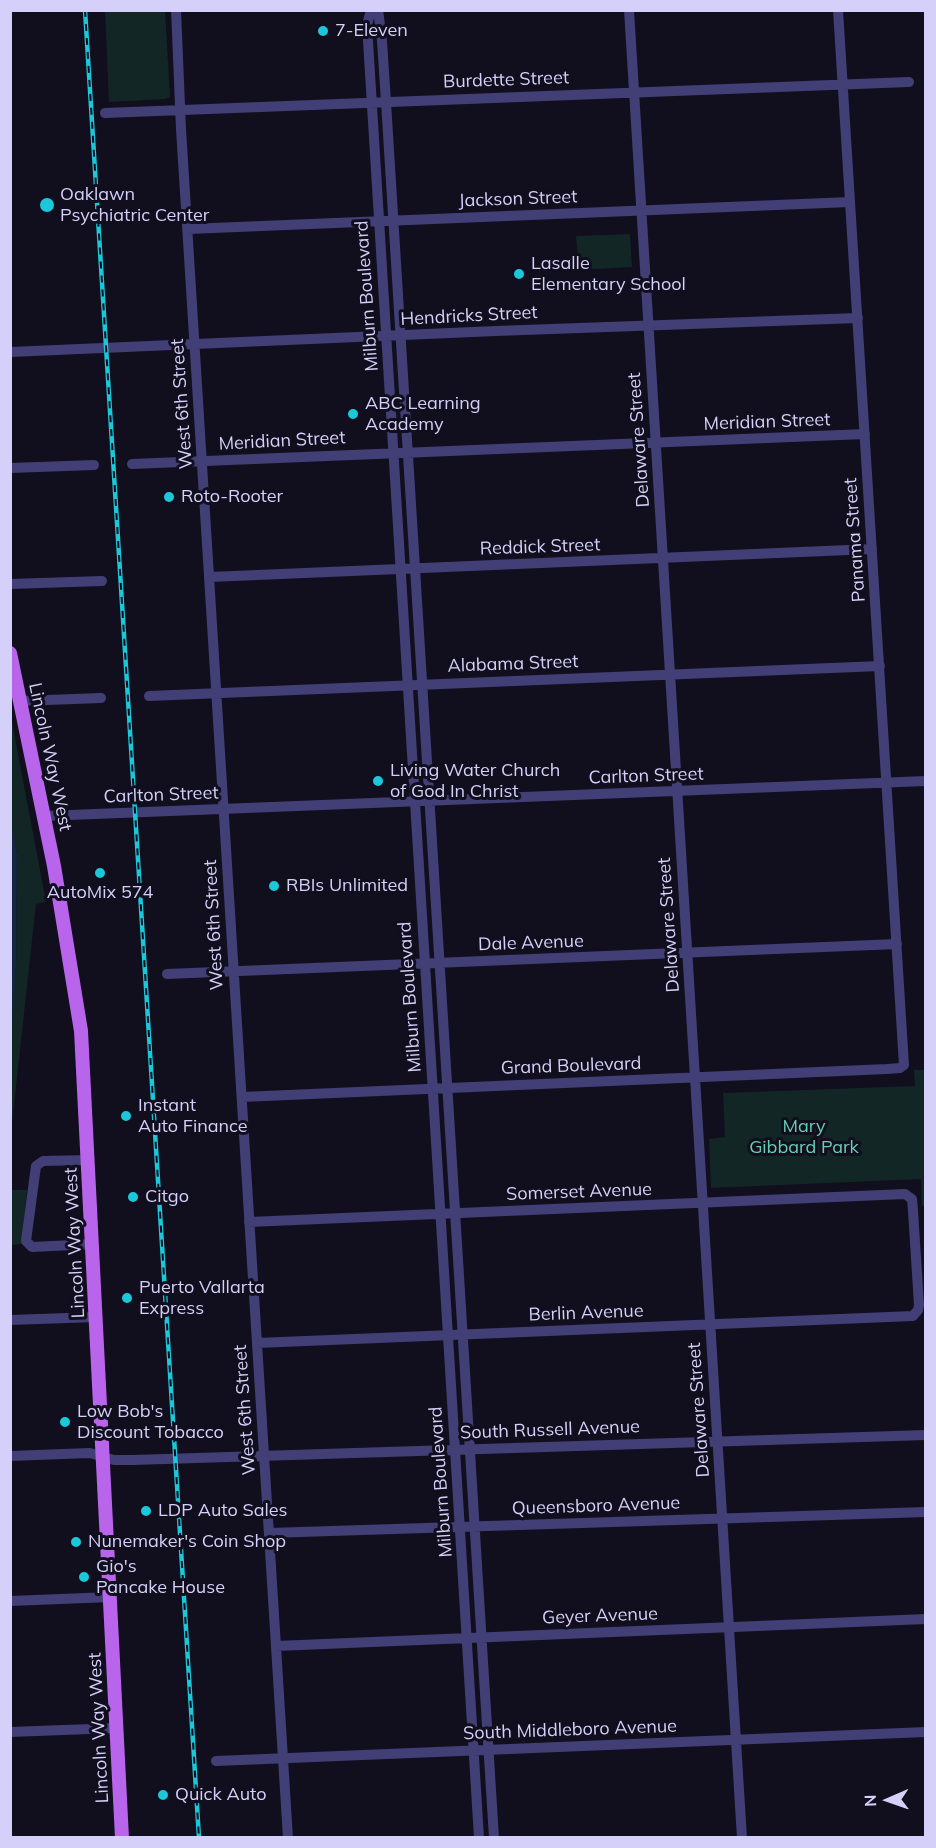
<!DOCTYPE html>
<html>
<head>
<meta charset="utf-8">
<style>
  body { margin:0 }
  #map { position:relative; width:936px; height:1848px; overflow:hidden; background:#110e1d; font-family:Mulish,sans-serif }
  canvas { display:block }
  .frame { position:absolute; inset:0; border:12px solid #d4d0f9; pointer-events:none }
  .north { position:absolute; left:858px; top:1770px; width:60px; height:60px; -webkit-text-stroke:4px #110e1d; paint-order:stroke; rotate:268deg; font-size:16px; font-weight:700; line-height:24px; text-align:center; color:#d4d0f9 }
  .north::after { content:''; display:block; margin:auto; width:21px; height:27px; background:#d4d0f9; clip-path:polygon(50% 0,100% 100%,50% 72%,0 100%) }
</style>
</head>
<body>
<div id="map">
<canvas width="936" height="1848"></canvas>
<div class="frame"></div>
<div class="north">N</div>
</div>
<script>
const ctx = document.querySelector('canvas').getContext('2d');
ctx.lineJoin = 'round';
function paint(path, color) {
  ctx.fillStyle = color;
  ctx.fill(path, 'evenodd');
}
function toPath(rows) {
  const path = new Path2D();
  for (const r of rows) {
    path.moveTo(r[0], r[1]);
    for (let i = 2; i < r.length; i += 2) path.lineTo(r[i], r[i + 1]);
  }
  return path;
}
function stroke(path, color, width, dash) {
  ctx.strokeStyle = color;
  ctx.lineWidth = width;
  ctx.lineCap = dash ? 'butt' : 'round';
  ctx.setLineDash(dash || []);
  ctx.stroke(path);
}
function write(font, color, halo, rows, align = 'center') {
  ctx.font = font + ' Mulish,sans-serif';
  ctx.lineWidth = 6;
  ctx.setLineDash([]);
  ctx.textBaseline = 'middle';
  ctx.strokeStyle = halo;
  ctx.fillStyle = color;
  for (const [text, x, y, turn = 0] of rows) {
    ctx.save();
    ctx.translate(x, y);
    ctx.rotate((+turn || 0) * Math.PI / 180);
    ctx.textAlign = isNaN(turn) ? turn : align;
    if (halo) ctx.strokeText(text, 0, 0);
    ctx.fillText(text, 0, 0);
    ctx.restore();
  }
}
paint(toPath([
  [105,11,165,11,170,97,165,99,109,102],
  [630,234,632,267,579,270,576,236],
  [11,717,46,902,36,904,11,1132,10,1034,16,966,17,854,10,825],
  [914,1070,925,1070,925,1206,922,1206,921,1179,711,1188,709,1139,725,1137,723,1093,915,1086],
  [11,1190,27,1190,22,1237,24,1244,11,1245]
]), '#122625');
paint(toPath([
  [11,825,17,854,16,966,11,1034]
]), '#142641');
stroke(toPath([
  [176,10,181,129,288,1838],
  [371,10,367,25,368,41,479,1838],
  [378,10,382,41,386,102,494,1838],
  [629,10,742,1838],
  [105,113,909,82],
  [188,229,850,202],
  [10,352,496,331,858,318],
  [132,464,865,434],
  [10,468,94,465],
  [210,577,872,549],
  [10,584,102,581],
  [149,696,880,666],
  [20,701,101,698],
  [45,816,926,781],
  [167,974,897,944],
  [242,1097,887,1069,900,1068,904,1065,838,10],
  [89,1160,43,1161,36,1166,26,1241,32,1247,93,1244],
  [249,1222,905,1194,912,1199,913,1211,919,1305,918,1310,913,1316,257,1343],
  [10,1320,96,1317],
  [10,1456,90,1453,114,1460,133,1460,926,1435],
  [269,1533,926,1512],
  [10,1601,111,1597],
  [276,1646,926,1619],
  [10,1732,117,1728],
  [216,1761,926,1732]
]), '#413f76', 10);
stroke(toPath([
  [10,653,54,866,81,1031,122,1838]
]), '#b864eb', 14);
const rail = toPath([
  [85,10,199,1838]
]);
stroke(rail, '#1bc8d9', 4.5);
stroke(rail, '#110e1d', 2, [7]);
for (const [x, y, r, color] of [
  [323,31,6,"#1bc8d9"],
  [47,205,8,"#1bc8d9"],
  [519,274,6,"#1bc8d9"],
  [353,414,6,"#1bc8d9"],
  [169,497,6,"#1bc8d9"],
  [378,781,6,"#1bc8d9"],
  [100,873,6,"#1bc8d9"],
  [274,886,6,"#1bc8d9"],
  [126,1116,6,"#1bc8d9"],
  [133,1197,6,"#1bc8d9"],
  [127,1298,6,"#1bc8d9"],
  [65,1422,6,"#1bc8d9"],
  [146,1511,6,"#1bc8d9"],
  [76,1542,6,"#1bc8d9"],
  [84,1577,6,"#1bc8d9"],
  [163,1795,6,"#1bc8d9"]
]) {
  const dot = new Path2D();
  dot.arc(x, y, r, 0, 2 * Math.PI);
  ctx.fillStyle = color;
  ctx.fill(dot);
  stroke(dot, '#110e1d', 2);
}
write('18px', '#d4d0f9', '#110e1d', [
  ["7-Eleven",335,31],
  ["Oaklawn",60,195],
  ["Psychiatric Center",60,216],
  ["Lasalle",531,264],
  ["Elementary School",531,285],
  ["ABC Learning",365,404],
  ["Academy",365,425],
  ["Roto-Rooter",181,497],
  ["Living Water Church",390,771],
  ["of God In Christ",390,792],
  ["RBIs Unlimited",286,886],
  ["AutoMix 574",100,893,"center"],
  ["Instant",138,1106],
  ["Auto Finance",138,1127],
  ["Citgo",145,1197],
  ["Puerto Vallarta",139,1288],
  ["Express",139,1309],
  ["Low Bob's",77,1412],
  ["Discount Tobacco",77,1433],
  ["LDP Auto Sales",158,1511],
  ["Nunemaker's Coin Shop",88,1542],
  ["Gio's",96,1567],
  ["Pancake House",96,1588],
  ["Quick Auto",175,1795]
], 'left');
write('18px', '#d4d0f9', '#110e1d', [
  ["Burdette Street",506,80,-2],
  ["Jackson Street",518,199,-2],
  ["Milburn Boulevard",367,296,-94],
  ["Hendricks Street",469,316,-3],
  ["West 6th Street",182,404,-94],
  ["Meridian Street",767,422,-2],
  ["Delaware Street",639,440,-94],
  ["Meridian Street",282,441,-3],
  ["Panama Street",855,540,-94],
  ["Reddick Street",540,547,-2],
  ["Alabama Street",513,664,-2],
  ["Lincoln Way West",50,757,78],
  ["Carlton Street",646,776,-2],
  ["Carlton Street",161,795,-2],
  ["West 6th Street",214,925,-93],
  ["Delaware Street",669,925,-94],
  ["Dale Avenue",531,943,-2],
  ["Milburn Boulevard",410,997,-94],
  ["Grand Boulevard",571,1066,-2],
  ["Somerset Avenue",579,1192,-2],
  ["Lincoln Way West",75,1243,-93],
  ["Berlin Avenue",586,1313,-2],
  ["West 6th Street",245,1410,-94],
  ["Delaware Street",699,1410,-94],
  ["South Russell Avenue",550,1430,-2],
  ["Milburn Boulevard",441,1482,-94],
  ["Queensboro Avenue",596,1506,-2],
  ["Geyer Avenue",600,1616,-2],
  ["Lincoln Way West",99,1728,-93],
  ["South Middleboro Avenue",570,1730,-2]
]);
write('18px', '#66cfb4', '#110e1d', [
  ["Mary",804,1127],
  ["Gibbard Park",804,1148]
]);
</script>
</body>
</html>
